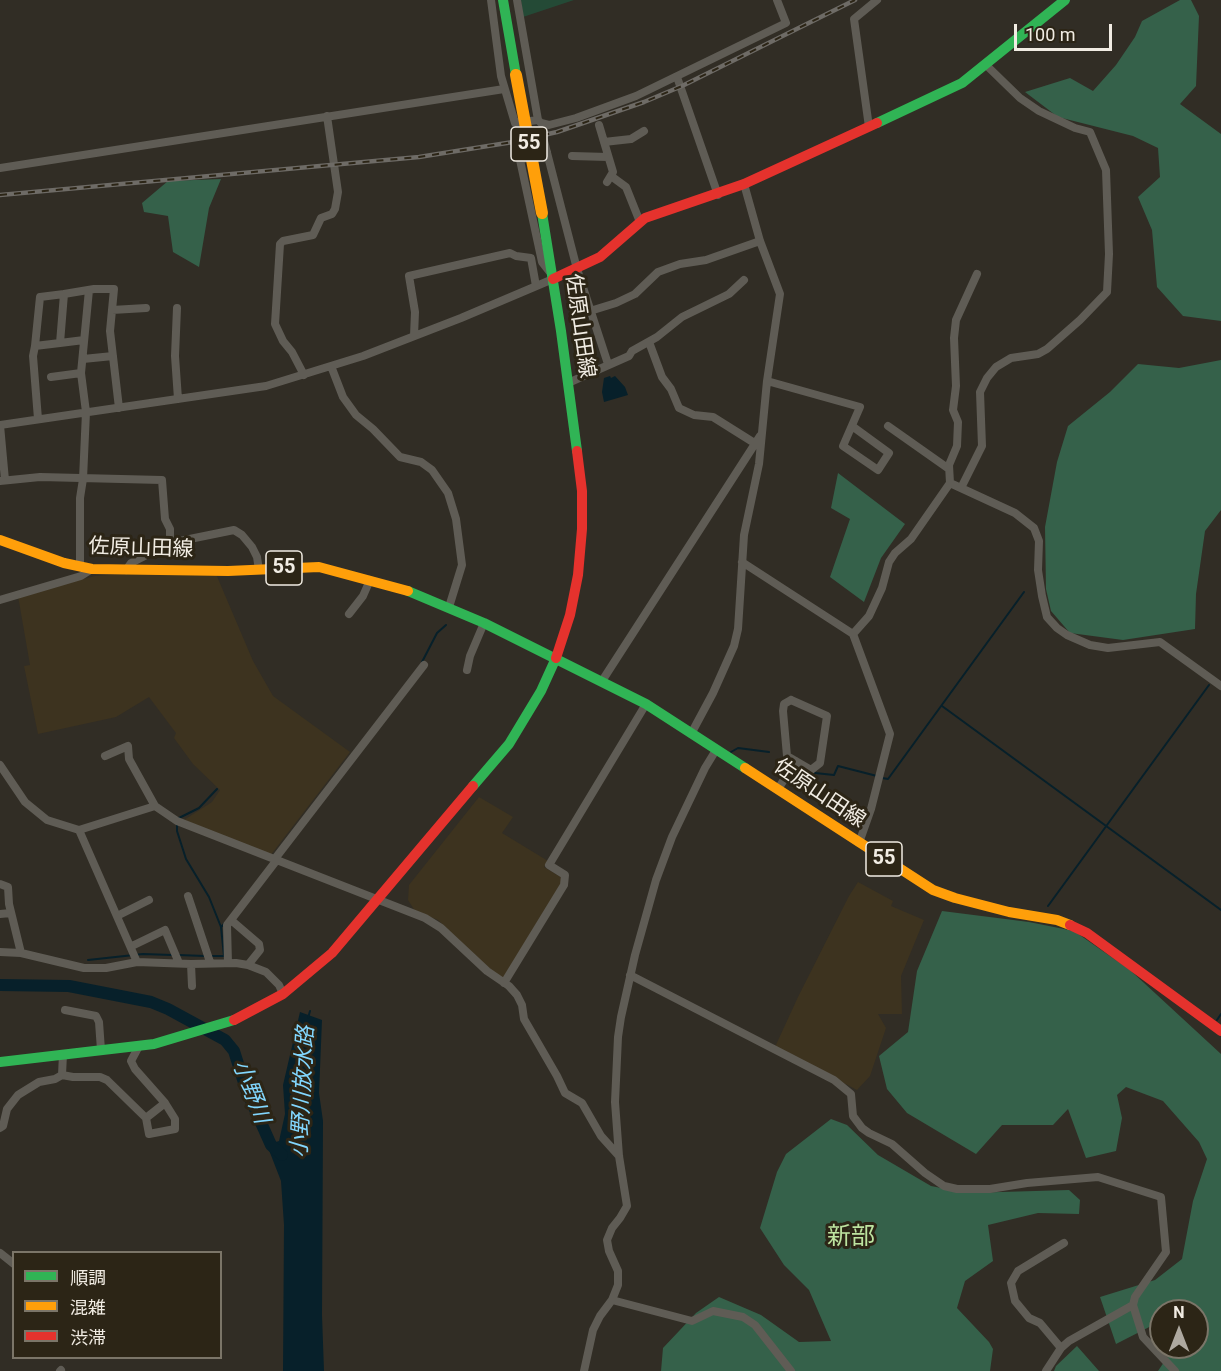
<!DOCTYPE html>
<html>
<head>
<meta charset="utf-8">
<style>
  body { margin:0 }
  #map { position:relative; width:1221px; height:1371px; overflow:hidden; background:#312d25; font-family:Roboto,"Noto Sans JP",sans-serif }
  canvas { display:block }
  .legend { position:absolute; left:12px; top:1251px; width:210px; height:108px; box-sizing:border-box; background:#2c2516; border:2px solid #7b7568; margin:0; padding:8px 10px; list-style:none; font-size:18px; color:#f1ece3 }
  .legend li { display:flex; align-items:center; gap:12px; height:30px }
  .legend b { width:30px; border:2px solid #7b7568 }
  .north { position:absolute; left:1149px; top:1299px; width:60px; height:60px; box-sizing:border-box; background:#2c2516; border:2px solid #7b7568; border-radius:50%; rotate:0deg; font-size:16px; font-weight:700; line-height:24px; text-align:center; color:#f1ece3 }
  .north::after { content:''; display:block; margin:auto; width:21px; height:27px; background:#aea9a0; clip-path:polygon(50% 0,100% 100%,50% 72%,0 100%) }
  .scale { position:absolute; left:1014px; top:24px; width:98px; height:27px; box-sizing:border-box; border:3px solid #f1ece3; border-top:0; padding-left:8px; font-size:18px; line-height:21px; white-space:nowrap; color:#f1ece3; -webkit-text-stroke:4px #2c2516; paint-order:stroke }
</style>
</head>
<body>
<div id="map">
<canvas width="1221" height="1371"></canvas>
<ul class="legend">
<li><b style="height:8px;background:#30b455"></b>順調</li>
<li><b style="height:8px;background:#ff9f0a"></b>混雑</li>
<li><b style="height:8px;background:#e5322d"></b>渋滞</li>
</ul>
<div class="north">N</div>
<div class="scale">100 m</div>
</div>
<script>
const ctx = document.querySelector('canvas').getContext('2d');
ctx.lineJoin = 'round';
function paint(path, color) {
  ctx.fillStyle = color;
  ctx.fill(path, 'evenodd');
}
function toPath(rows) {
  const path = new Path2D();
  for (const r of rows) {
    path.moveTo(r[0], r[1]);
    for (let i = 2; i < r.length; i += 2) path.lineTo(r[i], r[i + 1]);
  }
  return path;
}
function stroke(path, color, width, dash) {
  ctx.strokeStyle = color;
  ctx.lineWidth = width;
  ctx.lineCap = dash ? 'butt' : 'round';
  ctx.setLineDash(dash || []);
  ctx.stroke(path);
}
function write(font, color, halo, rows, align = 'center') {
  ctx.font = font + ' Roboto,"Noto Sans JP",sans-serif';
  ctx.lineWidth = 6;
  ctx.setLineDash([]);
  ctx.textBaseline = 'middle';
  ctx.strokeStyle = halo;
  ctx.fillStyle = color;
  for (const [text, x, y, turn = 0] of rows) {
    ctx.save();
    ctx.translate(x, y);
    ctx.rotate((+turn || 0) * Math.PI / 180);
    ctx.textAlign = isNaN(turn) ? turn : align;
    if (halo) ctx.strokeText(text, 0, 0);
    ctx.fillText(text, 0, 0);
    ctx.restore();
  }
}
paint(toPath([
  [125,574,216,574,253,661,273,696,350,752,270,856,184,820,212,802,220,790,193,764,174,738,176,733,149,697,116,717,38,734,24,666,30,665,18,596,95,576],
  [479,797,513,817,502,833,548,861,544,867,562,878,562,884,504,978,489,970,438,920,415,911,408,900,409,885],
  [858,882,893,901,891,906,924,920,901,976,902,1014,878,1014,886,1028,870,1076,857,1090,775,1047,798,997,849,896]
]), '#3d331f');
paint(toPath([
  [521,0,574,0,523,17]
]), '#244a36');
paint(toPath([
  [1180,0,1191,0,1199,16,1196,86,1180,104,1221,134,1221,321,1183,316,1157,287,1152,230,1138,197,1160,177,1158,148,1133,136,1058,117,1025,92,1070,78,1093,91,1116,65,1135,37,1142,21],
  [221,179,209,208,199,267,173,252,168,216,144,212,142,203,168,181],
  [1221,360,1221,510,1205,531,1196,594,1195,629,1123,640,1070,633,1051,611,1046,589,1045,527,1057,462,1068,426,1110,392,1138,364,1179,368],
  [838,473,905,524,881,558,864,602,830,577,850,519,831,508],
  [942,911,1029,922,1074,931,1130,970,1221,1054,1221,1371,1158,1371,1174,1347,1197,1347,1197,1311,1161,1311,1161,1321,1116,1344,1100,1297,1155,1280,1182,1259,1193,1201,1207,1159,1199,1142,1163,1101,1126,1087,1117,1095,1122,1118,1116,1151,1086,1158,1068,1109,1053,1125,1002,1125,976,1154,907,1113,887,1089,879,1056,908,1032,917,971],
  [831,1119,847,1125,878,1155,931,1186,967,1193,1069,1190,1080,1200,1079,1214,1038,1213,988,1225,993,1261,965,1281,957,1308,989,1342,993,1349,990,1371,661,1371,663,1348,696,1313,719,1297,761,1315,799,1342,831,1341,809,1290,784,1265,760,1228,777,1172,786,1154],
  [1077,1346,1099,1371,1054,1371,1056,1366]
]), '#35614a');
paint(toPath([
  [610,376,611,378,615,376,625,387,628,395,604,402,602,392,604,378],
  [300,1012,322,1020,319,1093,323,1121,322,1315,324,1371,283,1371,284,1225,281,1181,267,1145,279,1141,285,1114,283,1085]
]), '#07202a');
stroke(toPath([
  [422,662,437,633,446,625],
  [942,706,1221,910],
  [731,752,738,748,769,752],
  [815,773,834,775,838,766,877,776],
  [882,778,888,779,1024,592],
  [179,818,199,808,217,789],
  [177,824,177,831,186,859,209,897,221,927],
  [1048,906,1209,685],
  [178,955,205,956],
  [211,956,224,956,221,927,225,923],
  [88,960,143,954,172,955],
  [308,1018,310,1011],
  [1217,1020,1221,1014]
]), '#07202a', 2);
stroke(toPath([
  [0,985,69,986,151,1002,168,1009,225,1040,234,1051,246,1089,271,1145,282,1155]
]), '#07202a', 12);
stroke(toPath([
  [491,0,501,76,515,123,538,120,541,123,549,125,576,118,636,96,786,23,777,0],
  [517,0,538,120],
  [677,77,718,195],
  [599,125,613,172,607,182],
  [869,127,854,19,877,0],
  [544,141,577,269,608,364],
  [604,142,631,139,644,131],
  [547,152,520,160,542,262,549,271],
  [572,156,608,157],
  [0,168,504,89],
  [611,176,626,187,640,222],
  [177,308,175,356,178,399],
  [112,310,146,308],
  [590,311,616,303,635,294,658,272,680,264,706,260,760,241],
  [414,336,415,312,409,276,510,253,516,256,531,258,536,286],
  [84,340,60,343,64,294,94,289,114,289,110,331,119,408],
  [649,342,662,377,671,389,679,408,694,415,713,417,756,444],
  [60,343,35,346,40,297,64,294],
  [35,346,33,356,38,419],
  [83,359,113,356],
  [331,366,343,397,356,415,373,429,400,457,421,462,432,470,448,493,456,519,462,565,449,607],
  [304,375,292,352,283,341,275,324,280,244,283,241,313,235,321,218,332,214,335,209,338,192,327,116],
  [51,377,81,373],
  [767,381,860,407,843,446,878,470,889,453,852,426],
  [568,383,629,356,632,351,657,337,682,317,729,294,744,280],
  [0,425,266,386,363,356,461,318,553,279],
  [0,425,5,480],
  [888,426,949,469],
  [0,481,40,477,162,480,165,519,170,529,170,543],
  [950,483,1015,513,1034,528,1039,541,1038,570,1042,596,1047,617,1057,628,1067,635,1090,645,1108,648,1160,642,1221,686],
  [961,488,982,446,980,392,987,378,996,367,1011,358,1038,354,1047,349,1080,320,1107,292,1109,254,1106,170,1090,132,1075,128,1039,111,1020,98,985,64],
  [742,562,853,634,890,734,871,809,859,843],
  [80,567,80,498,83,479,86,412,81,373,89,290],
  [126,570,131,563,170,543,234,530,242,535,252,547,257,557,259,570],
  [0,600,81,576,92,569],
  [349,614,363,596,370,580],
  [853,634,869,616,882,588,889,562,895,553,911,539,950,483,949,465,957,446,958,422,953,410,956,386,954,338,956,320,977,274],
  [467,670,470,656,484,623],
  [602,681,760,436],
  [791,700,827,716,820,763,811,770,787,756,783,711,784,704,791,700],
  [691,734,713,693,734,646,738,629,744,535,759,464,767,381,780,294,760,241,744,184],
  [105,756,128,746,129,759,155,806],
  [0,765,25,802,47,820,79,830,155,806,177,821,425,918,441,928,487,971,509,986,517,995,522,1005,524,1019,557,1076,565,1093,582,1103,601,1136,619,1156],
  [778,789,796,761],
  [79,830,137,962],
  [274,860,424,665],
  [0,884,8,887,9,904,21,953],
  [188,896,210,962],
  [0,914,11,913],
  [117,916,149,900],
  [231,920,259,944,260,950,248,965],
  [132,946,165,930,179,963],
  [0,952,21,953,84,968,106,968,137,962,191,964,236,963,248,965,266,972,279,985,283,994],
  [228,963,227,925,276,861],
  [191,964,192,986],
  [630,975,834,1080,851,1094,853,1116,862,1128,869,1133,892,1144,925,1173,944,1186,957,1189,990,1189,1027,1183,1098,1177,1161,1197,1166,1252,1135,1297,1133,1305,1143,1337,1175,1371],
  [504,983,564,885,565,875,549,865,646,704],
  [65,1010,96,1016,99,1022,101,1050],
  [63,1054,62,1075,73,1077,100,1077,107,1080,146,1118,149,1134,175,1129,175,1119,165,1103,135,1069,131,1061,139,1046],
  [146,1118,165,1103],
  [0,1128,3,1126,7,1109,18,1095,39,1082,55,1079,62,1075],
  [0,1253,14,1264],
  [612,1300,692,1321,713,1311,743,1317,755,1325,791,1371],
  [1061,1348,1040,1323,1029,1318,1015,1301,1011,1283,1018,1271,1064,1243],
  [60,1371,61,1370],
  [584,1371,593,1330,600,1316,612,1300,618,1285,618,1271,609,1251,607,1240,612,1228,620,1218,627,1206,619,1156,615,1102,618,1037,621,1017,635,955,656,880,672,837,705,768,716,750],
  [1046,1371,1061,1348,1069,1341,1133,1305]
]), '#5f5c55', 8);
stroke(toPath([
  [503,0,516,75],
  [877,123,962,83,1065,0],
  [542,213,561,331,577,451],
  [408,591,484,623,646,704,745,768],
  [473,786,509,744,541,691,556,658],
  [0,1062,154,1044,234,1020]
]), '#30b455', 10);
stroke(toPath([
  [0,540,64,563,92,569,228,571,319,567,408,591],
  [745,768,933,890,955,898,1009,912,1057,920,1070,925]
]), '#ff9f0a', 10);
stroke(toPath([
  [553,279,600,257,645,218,744,184,877,123],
  [556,658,570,615,578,575,582,529,582,491,577,451],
  [1070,925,1087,933,1221,1031],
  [234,1020,283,994,332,953,473,786]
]), '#e5322d', 10);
const rail = toPath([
  [0,195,419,157,513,142,557,132,644,102,682,86,855,0]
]);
stroke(rail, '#6e6b66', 4.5);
stroke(rail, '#2c2516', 2, [7]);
stroke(toPath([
  [516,75,542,213]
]), '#ff9f0a', 12);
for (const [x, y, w] of [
  [529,144,36],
  [284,568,36],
  [884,859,36]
]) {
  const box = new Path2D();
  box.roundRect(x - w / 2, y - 17, w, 34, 4.5);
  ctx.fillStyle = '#2c2516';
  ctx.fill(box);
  stroke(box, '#f1ece3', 1.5);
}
write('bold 20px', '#f1ece3', null, [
  ["55",529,144],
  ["55",284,568],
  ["55",884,859]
]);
write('21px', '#f1ece3', '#2c2516', [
  ["佐原山田線",579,326,82],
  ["佐原山田線",141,549,2],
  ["佐原山田線",819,794,34]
]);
write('italic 22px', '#82d7fe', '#2c2516', [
  ["小野川",250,1092,69],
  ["小野川放水路",304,1092,-87]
]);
write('24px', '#bde4a0', '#2c2516', [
  ["新部",851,1238]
]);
</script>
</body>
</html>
